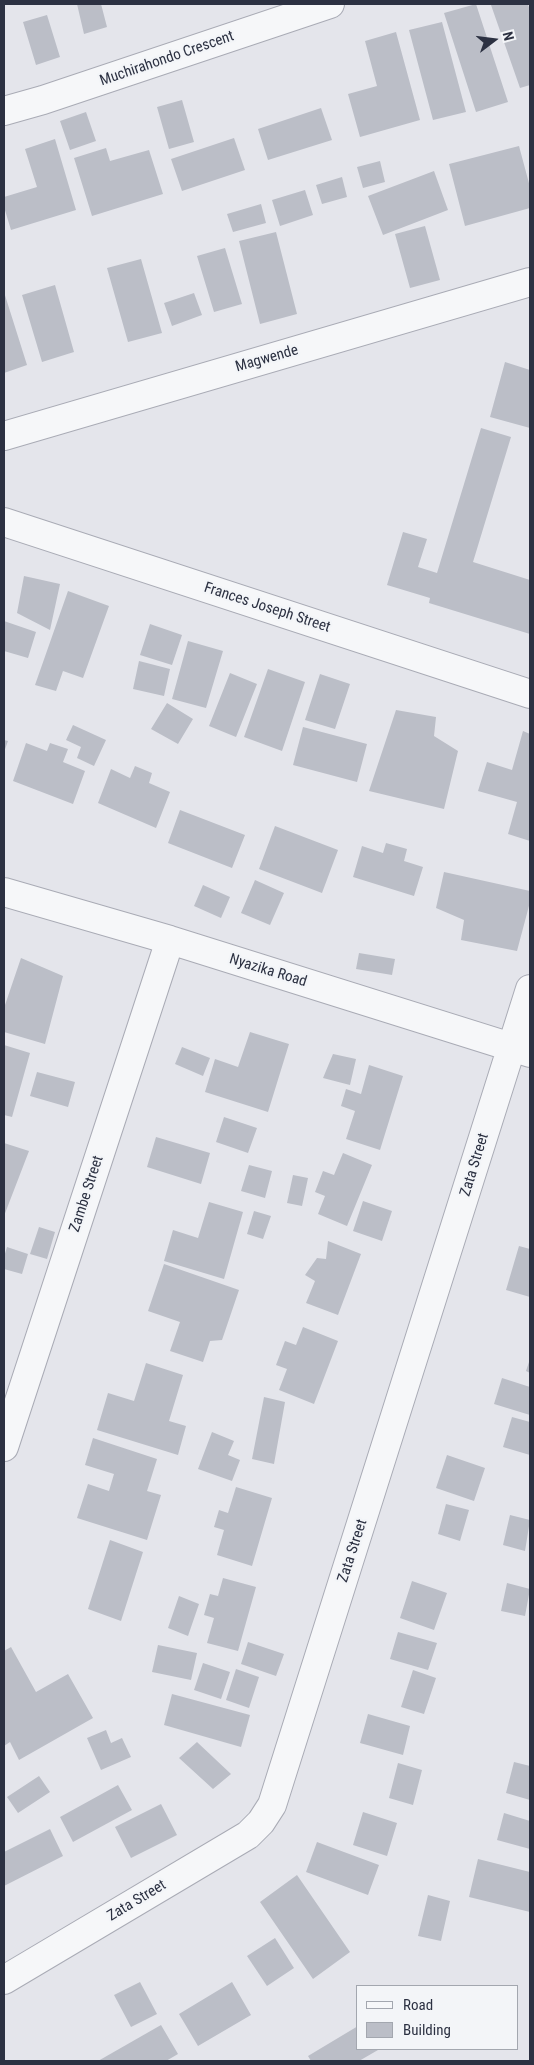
<!DOCTYPE html>
<html>
<head>
<meta charset="utf-8">
<style>
  body { margin:0 }
  #map { position:relative; width:534px; height:2065px; overflow:hidden; background:#e4e5eb; font-family:"Roboto Condensed",sans-serif }
  canvas { display:block }
  .frame { position:absolute; inset:0; border:5px solid #2c3142; pointer-events:none }
  .legend { position:absolute; left:356px; top:1985px; width:162px; height:65px; box-sizing:border-box; background:#f3f5f8; border:1px solid #a3a7af; margin:0; padding:6px 9px; list-style:none; font-size:15px; color:#2c3142 }
  .legend li { display:flex; align-items:center; gap:10px; height:25px }
  .legend b { width:25px; border:1px solid #a3a7af }
  .north { position:absolute; left:469px; top:15px; width:50px; height:50px; -webkit-text-stroke:4px #f3f5f8; paint-order:stroke; rotate:75deg; font-size:14px; font-weight:700; line-height:20px; text-align:center; color:#2c3142 }
  .north::after { content:''; display:block; margin:auto; width:18px; height:22px; background:#2c3142; clip-path:polygon(50% 0,100% 100%,50% 72%,0 100%) }
</style>
</head>
<body>
<div id="map">
<canvas width="534" height="2065"></canvas>
<div class="frame"></div>
<ul class="legend">
<li><b style="height:6px;background:#f6f7f9"></b>Road</li>
<li><b style="height:14px;background:#bbbec7"></b>Building</li>
</ul>
<div class="north">N</div>
</div>
<script>
const ctx = document.querySelector('canvas').getContext('2d');
ctx.lineJoin = 'round';
function paint(path, color) {
  ctx.fillStyle = color;
  ctx.fill(path, 'evenodd');
}
function toPath(rows) {
  const path = new Path2D();
  for (const r of rows) {
    path.moveTo(r[0], r[1]);
    for (let i = 2; i < r.length; i += 2) path.lineTo(r[i], r[i + 1]);
  }
  return path;
}
function stroke(path, color, width, dash) {
  ctx.strokeStyle = color;
  ctx.lineWidth = width;
  ctx.lineCap = dash ? 'butt' : 'round';
  ctx.setLineDash(dash || []);
  ctx.stroke(path);
}
function write(font, color, halo, rows, align = 'center') {
  ctx.font = font + ' "Roboto Condensed",sans-serif';
  ctx.lineWidth = 4.5;
  ctx.setLineDash([]);
  ctx.textBaseline = 'middle';
  ctx.strokeStyle = halo;
  ctx.fillStyle = color;
  for (const [text, x, y, turn = 0] of rows) {
    ctx.save();
    ctx.translate(x, y);
    ctx.rotate((+turn || 0) * Math.PI / 180);
    ctx.textAlign = isNaN(turn) ? turn : align;
    if (halo) ctx.strokeText(text, 0, 0);
    ctx.fillText(text, 0, 0);
    ctx.restore();
  }
}
paint(toPath([
  [77,4,101,4,107,27,84,34],
  [476,4,508,102,476,112,444,13],
  [495,4,528,4,530,11,530,85,520,88,491,5],
  [47,15,60,57,36,65,23,22],
  [442,22,466,112,433,120,409,30],
  [396,32,420,120,360,137,348,94,377,86,365,41],
  [182,100,194,142,169,149,157,107],
  [321,108,332,140,268,160,258,129],
  [86,112,96,141,70,150,60,121],
  [234,138,245,170,182,191,171,159],
  [55,139,76,210,11,230,4,207,4,197,37,187,25,149],
  [519,146,530,187,530,208,465,226,449,164],
  [106,148,110,161,149,150,163,194,92,216,74,158],
  [380,161,385,182,363,188,357,167],
  [434,171,448,210,383,235,368,196],
  [342,177,347,197,322,204,316,185],
  [305,190,313,215,280,226,272,200],
  [261,204,266,223,233,232,227,214],
  [425,226,440,280,410,288,395,234],
  [276,232,297,314,260,324,239,241],
  [225,248,242,304,214,312,197,256],
  [141,259,162,333,128,342,107,268],
  [55,285,74,352,42,362,22,295],
  [4,292,27,365,4,373],
  [194,293,202,315,172,326,164,303],
  [505,362,530,370,530,428,490,417],
  [481,428,511,437,473,562,530,580,530,634,429,603,430,598,387,585,403,532,427,539,418,567,437,573],
  [24,576,60,584,50,630,17,613],
  [68,591,109,606,83,678,63,671,56,691,35,685],
  [4,621,36,632,28,658,4,651],
  [150,624,182,635,172,665,140,655],
  [188,641,223,651,206,708,172,699],
  [139,661,170,669,164,696,133,689],
  [268,669,305,682,282,751,244,737],
  [230,673,257,684,236,737,209,726],
  [320,674,350,684,335,729,305,720],
  [167,703,193,719,178,744,151,729],
  [396,710,436,717,434,736,458,751,444,809,369,791],
  [73,725,106,740,94,766,77,758,81,747,66,740],
  [303,727,367,744,357,782,293,765],
  [523,731,530,734,530,841,508,834,517,802,478,791,487,762,512,770],
  [4,740,8,741,4,752],
  [26,743,47,751,50,743,68,749,63,762,85,771,73,804,13,781],
  [135,766,152,773,149,783,170,792,156,828,98,803,111,769,130,778],
  [180,810,245,835,232,868,168,843],
  [275,826,338,850,322,893,259,869],
  [386,843,407,849,404,861,423,867,414,896,353,877,362,846,383,853],
  [444,872,530,891,530,902,517,951,461,940,464,920,436,908],
  [255,880,284,893,270,925,241,913],
  [203,885,230,897,221,918,194,906],
  [359,953,395,959,392,975,356,969],
  [21,958,63,976,45,1044,4,1032,4,1008],
  [250,1032,289,1044,268,1112,205,1092,215,1059,238,1067],
  [4,1045,30,1053,12,1117,4,1115],
  [182,1047,210,1058,203,1076,175,1064],
  [333,1054,356,1059,350,1085,323,1078],
  [369,1065,403,1076,380,1150,346,1139,355,1111,341,1106,346,1089,361,1094],
  [37,1072,75,1082,68,1107,30,1096],
  [224,1117,257,1128,248,1153,216,1142],
  [156,1137,210,1153,201,1184,147,1167],
  [4,1143,29,1151,4,1216],
  [343,1153,372,1165,347,1226,318,1214,325,1196,315,1192,323,1171,334,1175],
  [249,1165,272,1171,265,1198,241,1191],
  [293,1175,308,1178,302,1206,287,1203],
  [363,1201,392,1211,382,1241,353,1231],
  [209,1202,243,1212,224,1279,164,1261,173,1230,198,1238],
  [254,1211,271,1216,263,1239,247,1234],
  [39,1227,55,1232,47,1259,30,1254],
  [328,1241,361,1254,338,1315,306,1303,315,1281,305,1275,317,1258,326,1259],
  [519,1246,530,1249,530,1297,506,1290],
  [7,1247,28,1254,22,1274,4,1269,4,1257],
  [164,1264,239,1290,222,1340,210,1341,203,1362,170,1351,180,1322,148,1311],
  [303,1327,338,1341,314,1404,279,1390,287,1369,276,1365,285,1341,296,1345],
  [530,1359,530,1373,526,1371],
  [146,1363,183,1375,169,1421,186,1426,178,1455,97,1430,108,1393,134,1401],
  [502,1378,530,1387,530,1415,494,1404],
  [264,1397,285,1402,274,1464,252,1459],
  [512,1417,530,1422,530,1455,503,1447],
  [212,1432,234,1441,228,1455,240,1460,232,1481,198,1469],
  [93,1438,157,1459,147,1491,161,1495,147,1540,77,1518,88,1484,109,1491,114,1474,85,1465],
  [447,1455,485,1468,474,1501,436,1488],
  [236,1487,272,1498,252,1566,217,1555,224,1530,214,1527,219,1510,228,1513],
  [446,1504,469,1510,460,1541,438,1534],
  [510,1515,530,1520,525,1551,503,1545],
  [110,1540,143,1552,121,1621,88,1609],
  [223,1578,256,1587,238,1651,207,1643,214,1618,204,1615,210,1594,218,1596],
  [412,1581,447,1593,434,1630,400,1618],
  [507,1583,530,1589,525,1616,501,1611],
  [179,1596,199,1604,188,1636,168,1628],
  [398,1632,437,1643,428,1670,390,1659],
  [248,1642,284,1654,276,1676,241,1664],
  [158,1645,197,1653,191,1680,152,1672],
  [11,1647,36,1692,68,1674,93,1718,19,1760,10,1742,4,1746,4,1651],
  [203,1663,230,1672,221,1699,194,1690],
  [236,1669,259,1677,249,1708,226,1700],
  [413,1670,436,1678,424,1714,401,1707],
  [172,1694,250,1715,241,1747,164,1725],
  [368,1714,410,1726,403,1755,360,1743],
  [106,1730,111,1743,122,1738,131,1757,101,1770,87,1738],
  [197,1742,231,1774,213,1789,179,1758],
  [514,1762,530,1766,530,1800,506,1793],
  [398,1763,422,1770,413,1805,389,1798],
  [39,1776,50,1792,18,1813,7,1797],
  [118,1785,132,1810,73,1842,60,1817],
  [161,1804,177,1835,131,1858,115,1827],
  [363,1812,397,1823,387,1856,353,1845],
  [504,1813,530,1821,530,1849,497,1840],
  [50,1829,63,1856,4,1886,4,1852],
  [317,1842,379,1865,368,1895,306,1872],
  [478,1859,530,1872,530,1912,469,1897],
  [297,1875,350,1952,313,1979,260,1902],
  [428,1895,450,1901,441,1941,418,1936],
  [275,1938,294,1968,267,1986,247,1956],
  [140,1982,157,2014,131,2027,114,1995],
  [232,1982,251,2015,198,2046,179,2014],
  [161,2025,178,2054,166,2061,98,2061],
  [358,2026,358,2049,378,2050,359,2061,311,2061,308,2056]
]), '#bbbec7');
const street = toPath([
  [4,111,43,100,330,4],
  [4,436,530,282],
  [4,522,530,694],
  [4,892,170,940,530,1053],
  [4,1447,170,940],
  [4,1980,248,1835,261,1822,272,1805,530,989]
]);
stroke(street, '#a9abb5', 30);
stroke(street, '#f6f7f9', 28);
write('15px', '#2c3142', '#f3f5f8', [
  ["Muchirahondo Crescent",167,59,-19],
  ["Magwende",267,359,-16],
  ["Frances Joseph Street",267,608,18],
  ["Nyazika Road",268,971,17],
  ["Zata Street",475,1165,-73],
  ["Zambe Street",87,1194,-72],
  ["Zata Street",353,1551,-72],
  ["Zata Street",137,1901,-31]
]);
</script>
</body>
</html>
